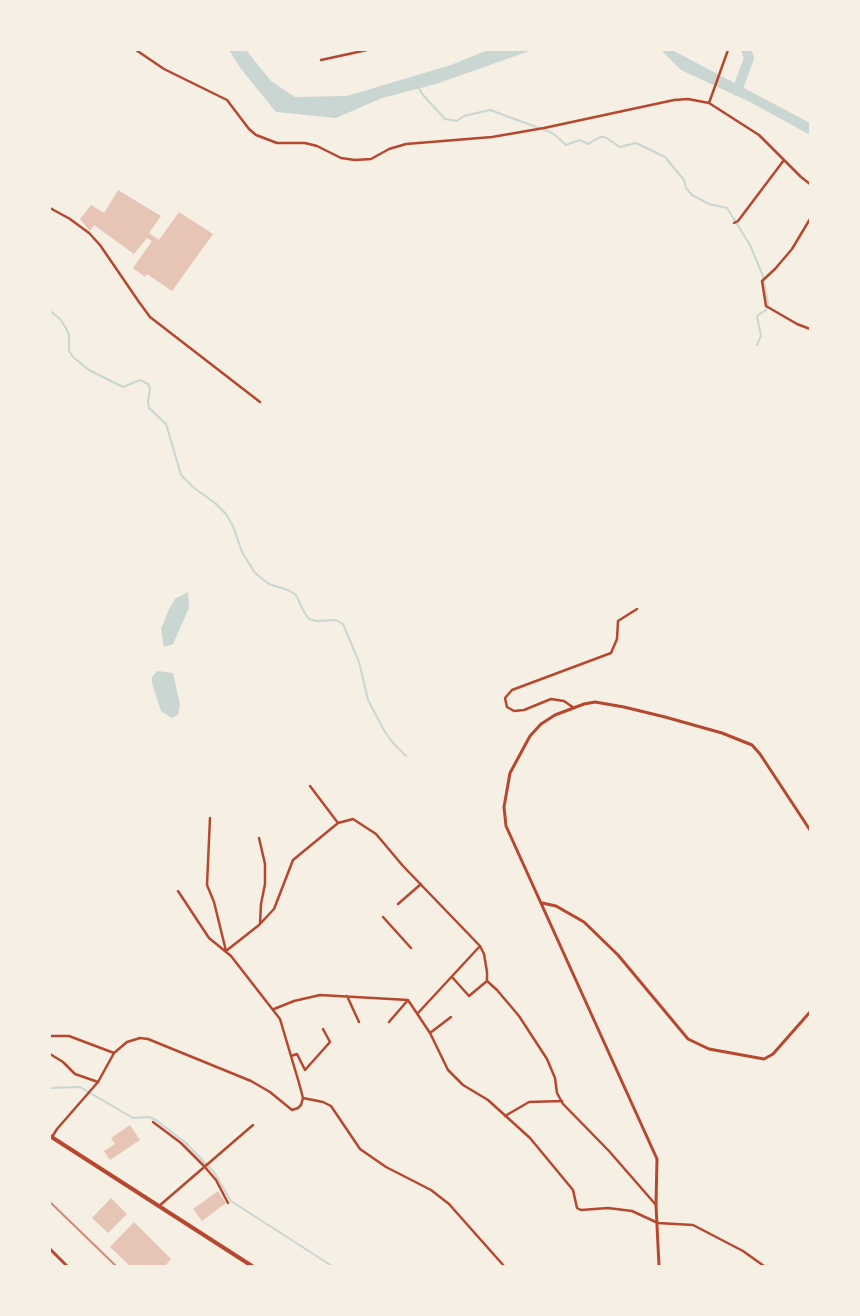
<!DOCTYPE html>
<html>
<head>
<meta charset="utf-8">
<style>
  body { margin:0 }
  #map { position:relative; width:860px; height:1316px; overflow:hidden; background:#f6efe4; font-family:Quicksand,sans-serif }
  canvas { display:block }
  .frame { position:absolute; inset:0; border:51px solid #f6efe4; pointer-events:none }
</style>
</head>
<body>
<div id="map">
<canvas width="860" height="1316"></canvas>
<div class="frame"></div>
</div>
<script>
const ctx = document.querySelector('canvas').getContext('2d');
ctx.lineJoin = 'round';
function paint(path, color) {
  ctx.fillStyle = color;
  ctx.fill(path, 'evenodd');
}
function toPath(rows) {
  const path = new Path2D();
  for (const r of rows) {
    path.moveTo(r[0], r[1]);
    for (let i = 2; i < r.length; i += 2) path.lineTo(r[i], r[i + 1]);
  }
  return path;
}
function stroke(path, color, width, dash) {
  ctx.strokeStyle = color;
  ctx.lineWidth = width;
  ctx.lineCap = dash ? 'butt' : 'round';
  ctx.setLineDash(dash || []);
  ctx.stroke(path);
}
paint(toPath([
  [229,50,246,50,271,81,295,97,347,96,451,65,488,50,532,50,436,84,382,98,336,118,276,112,241,69],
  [661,50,672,50,810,123,810,135,750,102,681,70],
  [188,592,189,608,173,644,164,647,161,629,169,609,175,599],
  [157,671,173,673,180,705,178,715,172,718,161,711,152,683,152,677]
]), '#c9d6d2');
stroke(toPath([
  [418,87,423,95,445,119,457,121,464,116,490,110,550,132,555,135,566,145,580,140,588,144,600,137,605,137,620,147,636,143,665,157,684,180,686,188,692,195,709,204,727,208,750,245,763,276,768,304,766,310,757,316,761,336,757,345],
  [50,311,60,319,66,328,69,335,69,351,73,357,89,370,123,387,140,380,148,384,150,388,148,402,149,408,166,424,181,475,194,488,215,503,226,514,233,526,242,552,255,573,269,584,288,590,296,595,303,610,309,619,316,621,336,620,343,624,359,662,368,700,385,732,393,743,406,756],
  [50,1088,80,1087,133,1118,149,1117,156,1120,186,1143,214,1172,231,1201,332,1266]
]), '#c9d6d2', 2);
stroke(toPath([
  [737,91,749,58,746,50]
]), '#c9d6d2', 10);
paint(toPath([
  [118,190,161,216,149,233,159,240,179,212,213,234,172,291,147,274,145,277,133,268,152,241,147,238,134,254,94,225,90,231,80,219,91,205,104,213],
  [130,1125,140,1140,110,1160,104,1151,115,1144,111,1138],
  [218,1191,226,1203,202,1221,193,1209],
  [111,1198,127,1214,108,1233,92,1218],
  [134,1222,171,1259,165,1266,130,1266,110,1247]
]), '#e6c5b7');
stroke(toPath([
  [136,50,164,69,227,100,249,129,256,135,277,143,305,143,317,146,341,158,355,160,371,159,389,149,406,144,492,137,544,128,674,100,688,99,709,103,759,135,801,177,810,184],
  [321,60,367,50],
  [709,103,728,50],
  [50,208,70,219,89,233,100,245,139,302,150,317,260,402],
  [810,219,792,249,775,269,762,281,766,306,797,324,810,329],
  [734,223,738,221,784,160],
  [574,708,564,701,551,699,524,710,514,711,507,707,505,698,512,690,611,653,617,639,618,621,637,609],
  [310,786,338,823],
  [210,818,207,885,214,902,226,951],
  [259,838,265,864,265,884,261,904,260,924],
  [398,904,421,884],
  [383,917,411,948],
  [226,951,259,925,274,909,293,860,338,823,353,819,376,834,403,866,480,946,484,954,487,972,487,981,497,990,519,1016,547,1059,555,1078,557,1093,563,1104,609,1151,656,1205],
  [452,977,469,996,487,981],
  [347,996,359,1022],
  [274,1009,294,1001,320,995,408,1000,430,1033,448,1070,463,1085,488,1100,530,1138,573,1190,577,1208,581,1210,608,1208,632,1211,658,1223,693,1225,743,1251,764,1266],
  [418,1013,480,946],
  [389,1022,408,1000],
  [430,1033,451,1017],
  [50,1036,69,1036,114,1053],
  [50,1054,63,1062,75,1074,98,1082],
  [291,1056,297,1054,305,1070,330,1042,323,1029],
  [303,1098,323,1102,331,1106,360,1149,386,1167,431,1190,449,1204,504,1266],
  [505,1116,529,1102,562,1101],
  [153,1122,181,1143,204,1166,216,1180,228,1203],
  [52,1137,57,1129,98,1082,114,1053,127,1042,140,1038,148,1039,251,1081,270,1092,292,1110,298,1108,301,1105,303,1098,299,1083,280,1019,231,956,209,938,178,891],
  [159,1206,253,1125]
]), '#b5482f', 2.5);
stroke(toPath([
  [542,903,556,906,584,922,618,955,688,1039,709,1049,764,1059,773,1054,810,1012],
  [50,1249,67,1266],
  [659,1266,656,1205,657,1159,506,826,504,807,510,773,530,736,541,724,555,715,584,704,595,702,624,707,665,717,722,733,752,745,760,754,810,830]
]), '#b5482f', 3);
stroke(toPath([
  [50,1136,252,1266]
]), '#b5482f', 4);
stroke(toPath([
  [50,1202,116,1266]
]), '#cf8b77', 2);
</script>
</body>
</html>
